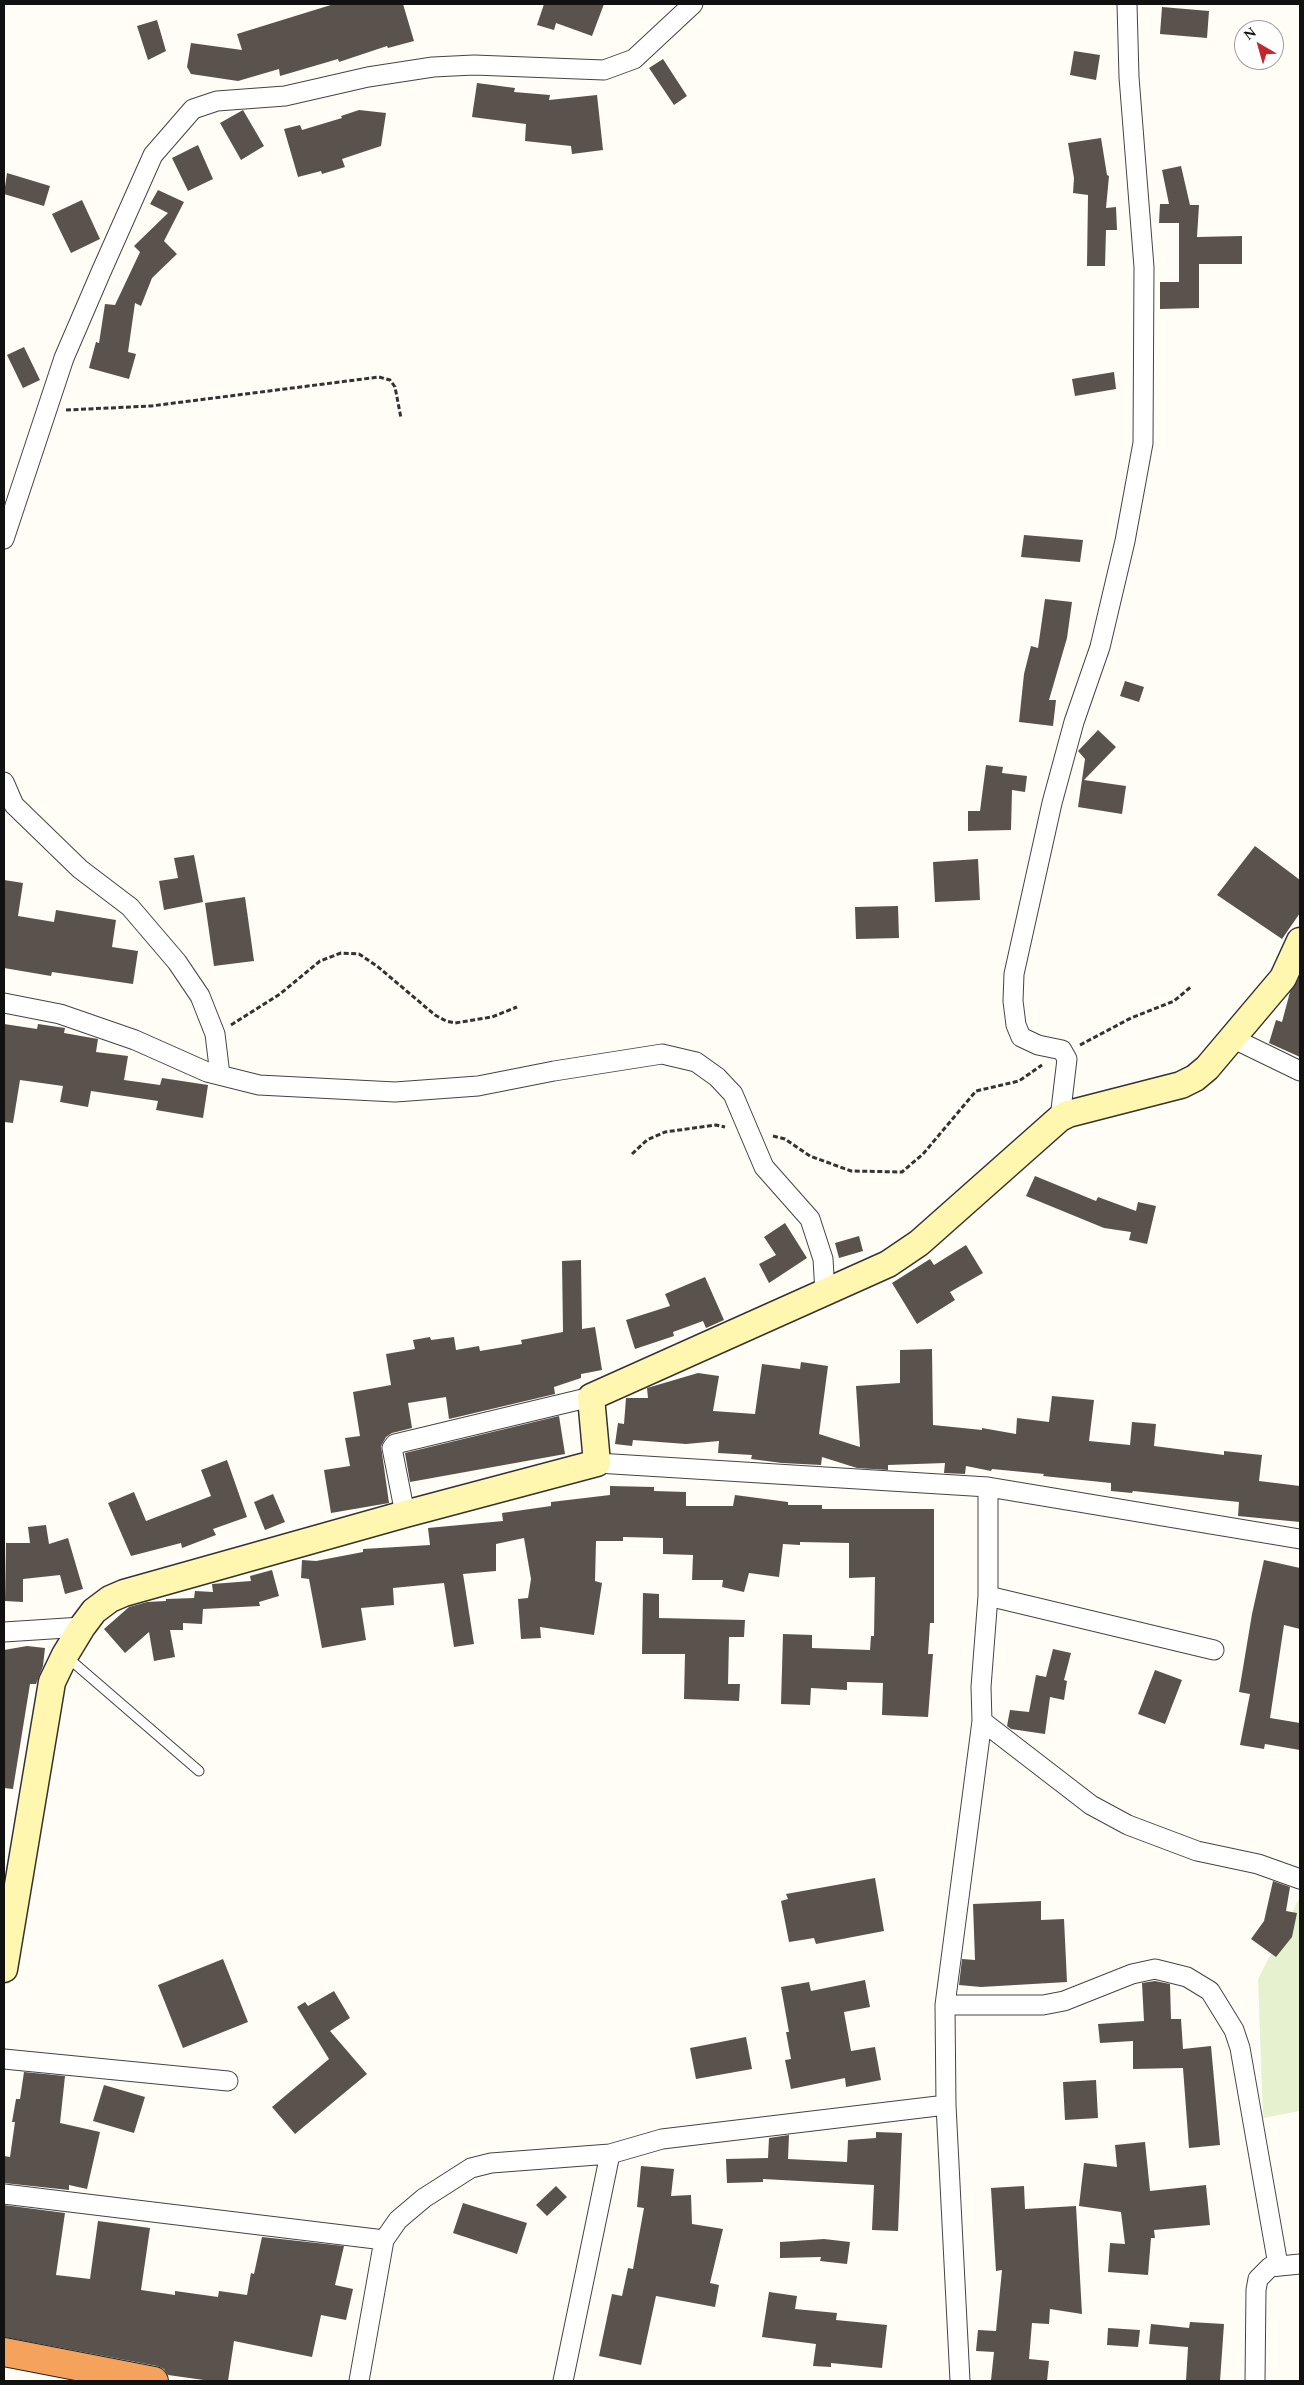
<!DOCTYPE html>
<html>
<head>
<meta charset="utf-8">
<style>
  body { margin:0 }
  #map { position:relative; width:1304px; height:2385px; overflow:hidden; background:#fffdf5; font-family:Spectral,serif }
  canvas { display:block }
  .frame { position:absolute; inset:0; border:5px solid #111; pointer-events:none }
  .north { position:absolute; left:1234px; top:20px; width:50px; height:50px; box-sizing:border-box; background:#fff; border:1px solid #a0a0a0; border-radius:50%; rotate:322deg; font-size:14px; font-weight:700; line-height:20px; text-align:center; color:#111 }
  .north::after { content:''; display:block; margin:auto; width:18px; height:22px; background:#c4262e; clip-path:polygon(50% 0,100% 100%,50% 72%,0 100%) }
</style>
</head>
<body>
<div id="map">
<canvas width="1304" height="2385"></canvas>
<div class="frame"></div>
<div class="north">N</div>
</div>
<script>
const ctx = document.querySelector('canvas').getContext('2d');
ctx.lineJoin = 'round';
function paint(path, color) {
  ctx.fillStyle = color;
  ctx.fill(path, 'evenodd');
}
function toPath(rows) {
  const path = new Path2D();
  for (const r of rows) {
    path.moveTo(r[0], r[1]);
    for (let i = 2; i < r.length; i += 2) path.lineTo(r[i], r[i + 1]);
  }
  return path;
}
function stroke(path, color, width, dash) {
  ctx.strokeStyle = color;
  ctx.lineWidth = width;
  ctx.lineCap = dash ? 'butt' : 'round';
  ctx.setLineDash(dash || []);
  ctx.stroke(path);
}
paint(toPath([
  [1300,1897,1300,2111,1263,2118,1258,1979]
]), '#e6f2cf');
paint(toPath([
  [334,4,403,4,414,41,388,48,387,46,339,62,338,59,280,76,279,69,238,81,191,74,187,67,191,43,242,50,237,34],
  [544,4,604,4,592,36,556,23,554,30,537,25],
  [1162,7,1209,11,1207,38,1160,34],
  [157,20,166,51,148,60,137,26],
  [1074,51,1100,55,1096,80,1070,75],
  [663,59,687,96,674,105,649,68],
  [477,83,515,88,514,92,550,95,549,100,597,95,603,150,572,154,571,146,525,141,526,124,472,117],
  [243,110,264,146,241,160,220,123],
  [359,110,386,113,381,146,342,159,345,167,322,174,321,171,298,177,284,129,300,125,302,130,342,118,341,116],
  [1101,138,1107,175,1109,176,1106,208,1116,207,1117,230,1106,230,1105,266,1087,266,1088,195,1073,193,1074,178,1068,143],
  [198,145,213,179,188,191,172,158],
  [1181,166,1190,205,1199,205,1197,237,1242,236,1242,264,1199,264,1199,308,1160,309,1160,282,1179,282,1179,223,1159,223,1160,204,1169,204,1162,170],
  [7,173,50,186,44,206,4,194],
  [158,190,184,202,164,241,177,254,152,278,141,306,135,303,128,352,136,354,129,379,89,368,96,342,99,343,105,304,115,305,140,252,134,246,168,213,150,204],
  [82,200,100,239,71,253,52,214],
  [24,347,40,380,23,388,7,355],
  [1114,372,1116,389,1075,396,1072,379],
  [1024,535,1083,540,1080,562,1021,557],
  [1045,599,1072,602,1067,638,1049,700,1056,700,1053,726,1019,722,1024,674,1031,646,1038,648],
  [1125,681,1144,687,1139,702,1120,696],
  [1098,730,1116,747,1084,780,1126,786,1122,814,1078,807,1085,759,1078,751],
  [986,765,1003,767,1002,773,1027,776,1025,792,1012,790,1011,830,968,831,968,811,980,811],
  [1255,846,1300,880,1300,913,1282,939,1217,895],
  [194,855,203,902,164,910,159,881,178,878,174,858],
  [978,859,980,900,935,902,933,862],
  [4,880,23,883,18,916,54,922,56,910,116,920,112,947,138,951,133,984,52,972,51,976,4,968],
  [245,897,254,961,214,966,205,903],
  [898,906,899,938,856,939,855,907],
  [1300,976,1300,1057,1269,1043,1276,1020,1282,1022,1290,992],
  [4,1024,37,1029,38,1024,65,1028,64,1033,98,1039,96,1052,128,1056,124,1080,160,1085,162,1078,208,1085,203,1118,156,1110,158,1101,91,1091,88,1107,60,1102,63,1086,20,1080,13,1123,4,1122],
  [1035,1176,1096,1201,1098,1197,1136,1211,1138,1202,1156,1206,1147,1244,1129,1240,1131,1232,1104,1228,1026,1196],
  [785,1223,807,1258,769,1283,759,1264,776,1255,764,1237],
  [859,1236,863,1251,839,1258,835,1243],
  [966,1245,983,1273,950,1292,955,1300,917,1324,892,1283,930,1259,934,1265],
  [581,1260,582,1329,595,1327,602,1370,581,1374,581,1378,554,1387,555,1394,449,1419,446,1397,408,1403,412,1428,392,1433,386,1437,381,1446,389,1503,331,1513,324,1470,350,1466,345,1438,360,1436,353,1392,391,1385,386,1354,415,1349,413,1340,430,1337,431,1340,454,1337,456,1350,479,1346,480,1351,522,1344,521,1340,563,1332,562,1261],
  [705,1277,724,1320,706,1328,703,1321,673,1332,674,1336,635,1349,626,1320,670,1306,665,1294],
  [932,1349,933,1425,982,1430,982,1428,1016,1434,1017,1418,1049,1422,1052,1396,1094,1400,1089,1441,1130,1445,1132,1422,1156,1424,1154,1446,1224,1455,1224,1451,1262,1455,1259,1481,1300,1486,1300,1522,1238,1516,1239,1502,1133,1491,1132,1493,1111,1491,1111,1483,1043,1476,1044,1474,992,1469,991,1471,966,1466,965,1474,944,1473,945,1463,888,1465,888,1470,857,1468,822,1457,821,1465,782,1463,751,1459,752,1455,718,1453,719,1441,686,1444,633,1440,632,1446,615,1444,618,1423,624,1424,626,1398,648,1398,647,1388,698,1373,719,1376,713,1411,755,1414,762,1364,800,1369,801,1362,828,1366,819,1434,860,1447,856,1386,900,1383,900,1350],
  [559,1416,565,1454,410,1482,405,1453],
  [227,1460,247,1517,213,1529,216,1535,182,1548,181,1543,131,1556,108,1503,134,1492,146,1521,211,1496,201,1470],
  [610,1486,654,1487,654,1491,686,1492,686,1506,733,1506,735,1495,788,1502,788,1505,822,1505,822,1509,934,1509,934,1623,930,1623,928,1654,933,1654,928,1717,882,1715,883,1683,847,1682,847,1690,811,1688,810,1705,781,1704,783,1634,812,1635,812,1648,870,1650,871,1636,874,1636,875,1577,849,1578,849,1543,800,1542,800,1545,783,1544,779,1577,749,1573,744,1592,722,1587,723,1580,692,1580,693,1555,663,1554,663,1538,623,1537,623,1541,596,1541,595,1581,602,1583,594,1635,540,1627,541,1638,521,1639,518,1599,528,1598,531,1579,524,1538,496,1544,496,1571,463,1574,474,1644,454,1647,444,1583,393,1588,394,1605,361,1608,366,1640,322,1648,309,1579,301,1578,302,1560,316,1561,363,1552,363,1549,430,1545,428,1528,503,1521,502,1513,551,1506,551,1502,610,1495],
  [273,1494,285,1522,265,1530,254,1502],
  [46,1525,49,1544,68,1538,83,1589,65,1594,60,1575,23,1579,23,1602,5,1601,6,1543,30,1543,28,1527],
  [1264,1560,1300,1568,1300,1629,1284,1625,1270,1718,1300,1723,1300,1750,1265,1744,1264,1749,1240,1745,1250,1694,1239,1692,1252,1614],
  [272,1570,279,1596,259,1602,260,1606,203,1609,202,1624,183,1623,183,1630,170,1630,175,1657,154,1661,149,1632,125,1653,104,1629,129,1607,147,1602,166,1601,166,1599,194,1598,195,1591,213,1592,212,1584,251,1581,250,1576],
  [643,1593,659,1594,659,1618,745,1620,744,1637,729,1637,728,1684,740,1684,739,1701,684,1699,685,1654,642,1654],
  [27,1646,45,1648,43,1666,36,1684,30,1684,13,1789,4,1788,4,1650],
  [1053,1649,1071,1653,1064,1680,1067,1681,1064,1700,1050,1697,1045,1734,1011,1729,1007,1726,1010,1710,1029,1712,1036,1675,1046,1677],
  [1155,1670,1182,1680,1165,1724,1138,1714],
  [875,1878,884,1931,816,1944,814,1938,789,1942,781,1901,788,1899,786,1894],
  [1273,1881,1290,1887,1286,1911,1297,1913,1292,1937,1276,1957,1251,1939,1264,1921],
  [1041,1901,1041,1920,1064,1919,1067,1982,981,1987,959,1985,962,1959,975,1960,973,1904],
  [223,1959,248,2022,183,2048,158,1985],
  [865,1980,870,2007,844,2012,851,2051,875,2047,881,2080,846,2087,845,2078,791,2089,785,2060,791,2059,786,2032,789,2032,781,1987,809,1982,811,1991],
  [1155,1981,1170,1984,1171,2019,1181,2019,1183,2049,1211,2046,1220,2145,1189,2148,1183,2068,1133,2069,1133,2041,1100,2043,1098,2024,1144,2021,1142,1983],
  [334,1991,350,2018,330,2031,367,2074,295,2134,272,2107,329,2059,297,2007,305,2002,308,2006],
  [746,2037,752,2069,696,2079,690,2048],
  [24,2072,65,2076,60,2123,100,2132,87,2189,69,2185,69,2190,4,2183,4,2156,10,2157,15,2122,12,2122,16,2099,20,2099],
  [1096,2080,1098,2118,1065,2120,1063,2082],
  [104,2085,145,2097,134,2133,93,2121],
  [876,2132,902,2133,898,2231,872,2230,874,2185,763,2179,763,2182,727,2183,726,2159,768,2158,769,2138,789,2135,788,2159,847,2162,848,2140,876,2138],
  [1145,2142,1150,2191,1206,2185,1210,2225,1154,2230,1155,2238,1151,2238,1148,2275,1108,2272,1110,2243,1125,2244,1121,2212,1079,2206,1084,2163,1117,2167,1115,2145],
  [641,2166,674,2169,671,2196,691,2195,692,2224,723,2229,710,2283,719,2285,715,2307,656,2296,641,2365,599,2356,612,2294,622,2296,628,2268,633,2269,644,2208,637,2207],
  [556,2186,567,2197,547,2216,536,2205],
  [1024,2186,1025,2209,1076,2206,1082,2314,1050,2309,1049,2324,1032,2323,1029,2359,1049,2361,1047,2381,991,2380,994,2352,976,2351,978,2330,996,2331,1002,2270,996,2271,991,2188],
  [463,2203,527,2223,517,2254,453,2233],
  [4,2205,65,2213,56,2275,90,2279,98,2221,150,2228,141,2290,175,2295,175,2291,218,2297,219,2291,247,2295,251,2273,254,2274,262,2237,344,2246,335,2285,353,2289,346,2320,321,2315,312,2357,234,2341,228,2381,211,2381,168,2375,164,2369,157,2366,4,2337],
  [824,2239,850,2242,847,2264,820,2261,821,2257,780,2258,780,2242],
  [769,2292,797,2296,795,2309,837,2313,836,2320,887,2325,882,2368,831,2363,831,2367,813,2366,816,2344,762,2337],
  [1190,2322,1224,2324,1220,2381,1186,2381,1188,2347,1149,2344,1151,2324,1189,2328],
  [1108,2328,1140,2330,1138,2347,1107,2345]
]), '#5a524d');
const lane = toPath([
  [67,1657,199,1771]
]);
const street = toPath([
  [4,539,64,358,101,272,153,155,193,109,217,101,285,96,368,77,433,67,474,65,604,70,634,59,693,4],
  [4,782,14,805,80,869,130,907,177,962,200,996,215,1034,220,1075],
  [4,1003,60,1014,135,1040,207,1072,259,1085,395,1092,478,1086,554,1071,662,1054,696,1062,717,1077,733,1094,764,1167,810,1219,823,1259,825,1293],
  [1232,1038,1300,1071],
  [1060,1118,1067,1059,1062,1050,1038,1045,1021,1037,1016,1025,1013,1001,1014,974,1052,803,1074,722,1100,647,1125,541,1143,443,1144,267,1129,77,1127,4],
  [597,1463,988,1487,1300,1539],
  [405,1514,392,1448,395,1444,591,1397],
  [988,1596,1214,1650],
  [4,1632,82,1627],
  [982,1721,1091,1805,1128,1825,1197,1851,1258,1864,1300,1879],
  [945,2005,1043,2005,1064,2001,1132,1974,1155,1969,1187,1977,1210,1991,1234,2030,1240,2048,1278,2265],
  [4,2059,228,2081],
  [4,2194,384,2240],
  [359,2381,384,2240,398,2220,424,2198,471,2168,491,2163,610,2154,662,2139,946,2105],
  [563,2381,610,2154],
  [960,2381,946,2105,945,2005,982,1721,981,1687,988,1596,988,1487],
  [1255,2381,1256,2290,1258,2279,1270,2267,1300,2264]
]);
const secondary = toPath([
  [4,1969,52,1682,65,1655,82,1627,94,1611,110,1599,124,1593,405,1514,597,1463,591,1397,888,1264,919,1243,1060,1118,1068,1114,1181,1085,1195,1078,1207,1068,1283,978,1300,941]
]);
const highway = toPath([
  [4,2352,154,2381]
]);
stroke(lane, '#444', 11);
stroke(street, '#444', 21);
stroke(secondary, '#333', 29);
stroke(highway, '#222', 30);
stroke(toPath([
  [66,410,151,406,379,377,390,380,395,387,401,418],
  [231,1025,280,994,320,961,341,953,359,954,377,966,435,1015,446,1021,455,1023,492,1017,517,1007],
  [1080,1045,1131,1018,1174,1001,1192,986],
  [773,1136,785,1139,810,1156,851,1171,902,1172,923,1154,976,1091,1019,1081,1042,1065],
  [632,1154,647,1140,665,1132,716,1125,725,1127]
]), '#333', 3, [5, 2.5]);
stroke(lane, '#fff', 9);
stroke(street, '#fff', 19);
stroke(secondary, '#fff6b0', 26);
stroke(highway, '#f5a25d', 28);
</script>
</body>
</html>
